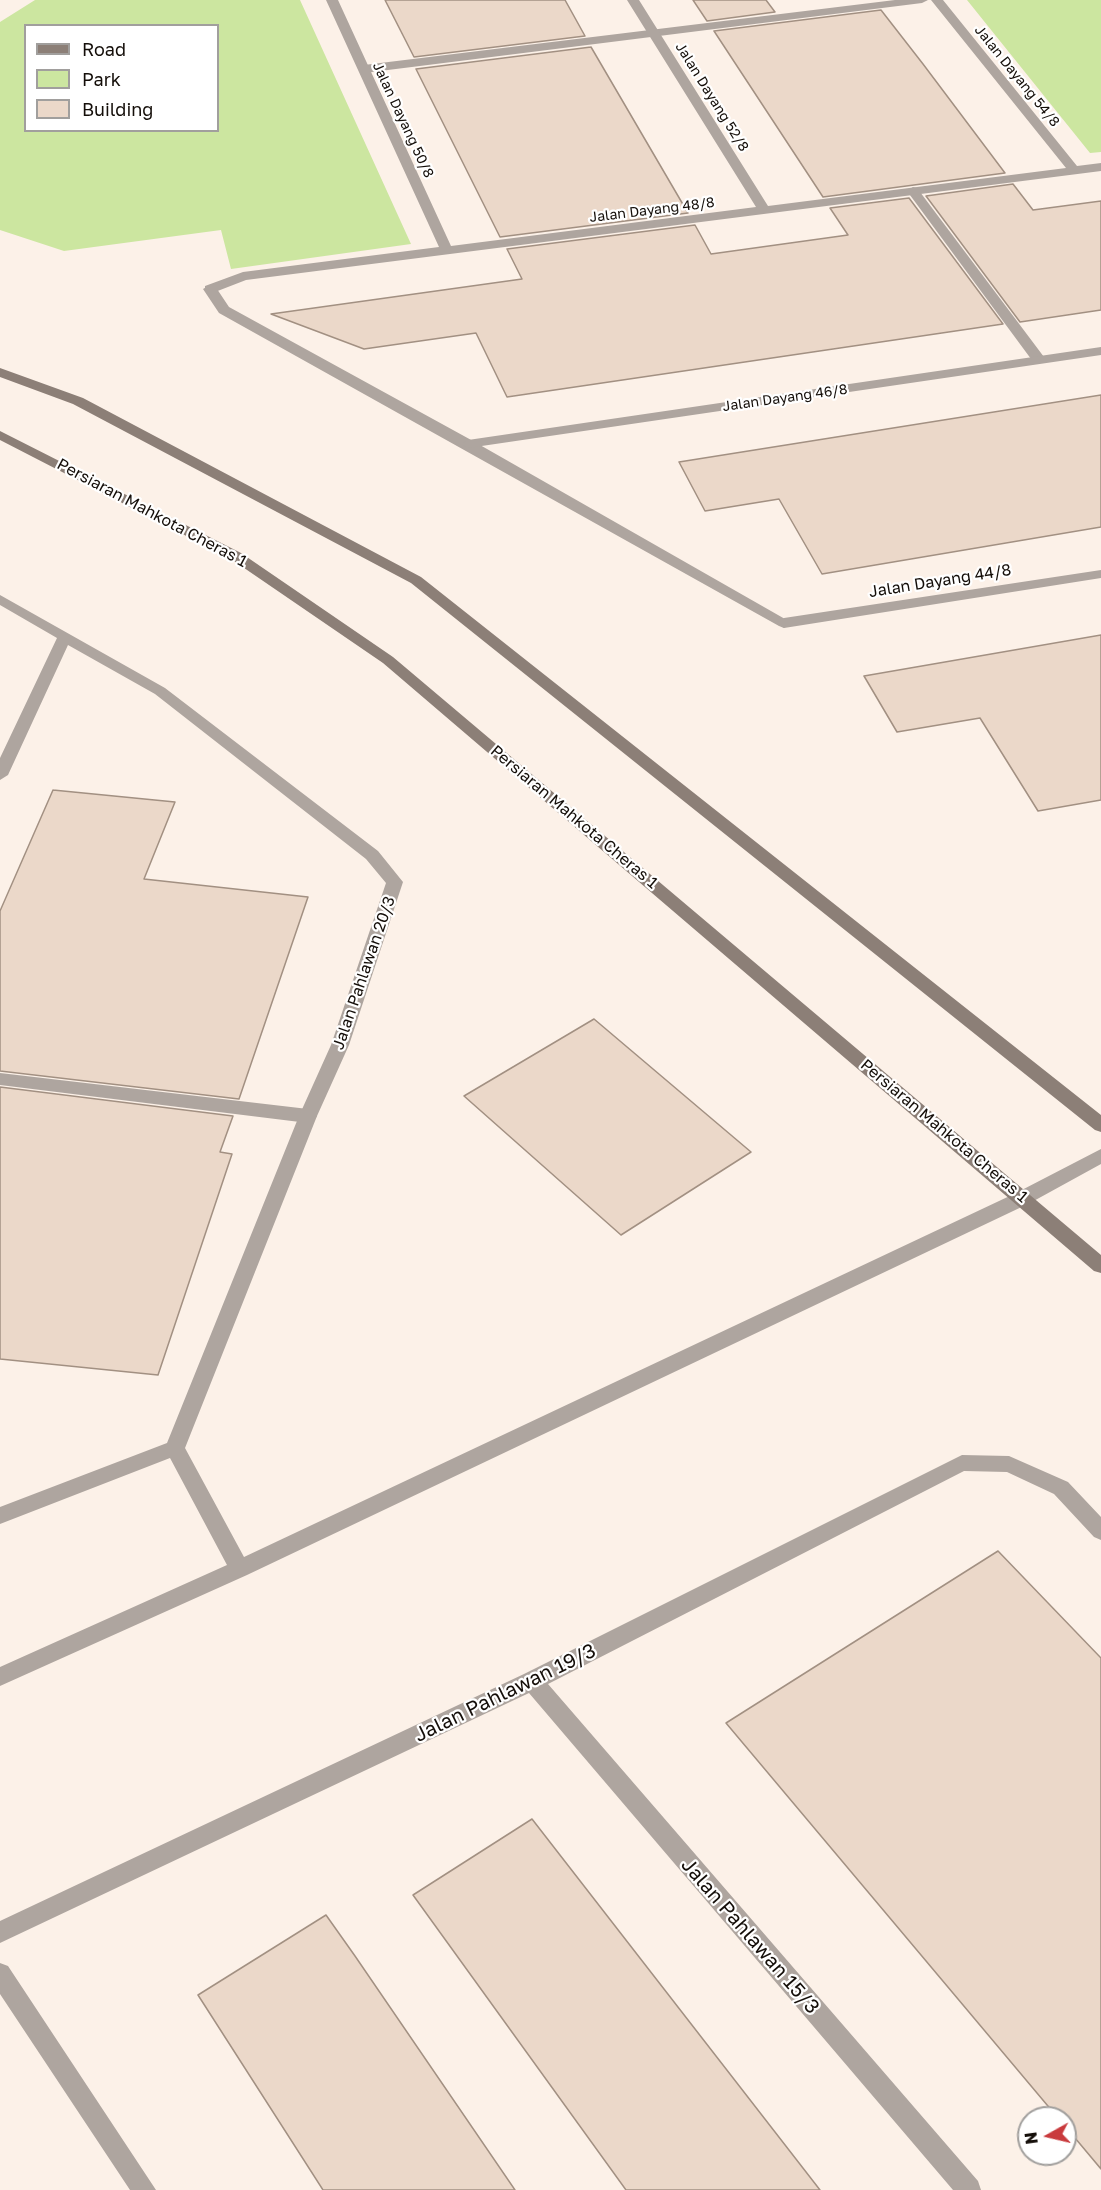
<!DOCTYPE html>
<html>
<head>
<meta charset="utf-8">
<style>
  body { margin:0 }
  #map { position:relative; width:1101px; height:2190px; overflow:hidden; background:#fcf1e8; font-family:"Golos Text",sans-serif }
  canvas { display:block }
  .legend { position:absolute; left:24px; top:24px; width:195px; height:108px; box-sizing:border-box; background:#fff; border:2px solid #a19f9d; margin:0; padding:8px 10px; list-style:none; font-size:18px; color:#140e09 }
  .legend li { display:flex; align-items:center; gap:12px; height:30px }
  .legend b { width:30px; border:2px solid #a19f9d }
  .north { position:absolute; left:1017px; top:2106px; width:60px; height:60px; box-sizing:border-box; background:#fff; border:2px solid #a19f9d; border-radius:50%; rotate:262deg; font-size:16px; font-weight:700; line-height:24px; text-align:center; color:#140e09 }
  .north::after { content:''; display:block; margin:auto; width:21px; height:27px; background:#c93a3d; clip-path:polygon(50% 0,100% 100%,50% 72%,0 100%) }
</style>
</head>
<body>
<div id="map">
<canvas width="1101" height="2190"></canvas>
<ul class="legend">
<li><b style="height:8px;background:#8c7f77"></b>Road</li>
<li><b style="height:16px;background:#cce6a0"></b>Park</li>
<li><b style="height:16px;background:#ebd8c9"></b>Building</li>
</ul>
<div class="north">N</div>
</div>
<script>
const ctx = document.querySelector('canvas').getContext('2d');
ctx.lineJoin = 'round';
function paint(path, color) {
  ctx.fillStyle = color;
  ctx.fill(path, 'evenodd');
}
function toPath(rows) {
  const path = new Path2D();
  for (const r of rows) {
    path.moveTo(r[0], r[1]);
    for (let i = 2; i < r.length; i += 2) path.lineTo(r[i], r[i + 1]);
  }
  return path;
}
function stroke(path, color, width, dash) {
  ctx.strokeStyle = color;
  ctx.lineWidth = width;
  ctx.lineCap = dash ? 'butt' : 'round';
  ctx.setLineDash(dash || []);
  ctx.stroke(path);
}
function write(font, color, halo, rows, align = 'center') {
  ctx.font = font + ' "Golos Text",sans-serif';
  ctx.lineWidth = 4.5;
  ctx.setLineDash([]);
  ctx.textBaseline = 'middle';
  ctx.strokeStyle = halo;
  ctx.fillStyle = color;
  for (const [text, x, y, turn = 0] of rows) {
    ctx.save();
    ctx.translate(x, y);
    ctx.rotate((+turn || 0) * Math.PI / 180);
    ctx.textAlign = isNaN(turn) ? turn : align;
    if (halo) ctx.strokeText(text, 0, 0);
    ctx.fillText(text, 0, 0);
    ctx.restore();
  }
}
paint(toPath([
  [35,0,300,0,411,244,231,269,221,230,64,251,0,230,0,22],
  [26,26,218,26,218,130,26,130],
  [967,0,1101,0,1101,152,1090,153]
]), '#cce6a0');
const building = toPath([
  [385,0,565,0,585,36,414,57,385,0],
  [693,0,766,0,775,12,707,21,693,0],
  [881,10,923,64,1005,173,823,197,714,31,881,10],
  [591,47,688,213,500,237,416,69,591,47],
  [1013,184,1033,210,1101,201,1101,310,1020,322,926,196,1013,184],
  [909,198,1003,324,507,397,476,333,364,349,271,314,522,279,507,249,695,225,711,254,848,235,830,208,909,198],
  [1101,395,1101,527,822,574,779,499,705,511,679,462,1101,395],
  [1101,635,1101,800,1038,811,980,718,897,732,864,676,1101,635],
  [53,790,175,802,144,879,308,897,239,1099,0,1071,0,911,53,790],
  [594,1019,751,1152,621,1235,464,1096,594,1019],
  [0,1087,233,1116,220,1152,232,1154,158,1375,0,1359,0,1087],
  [998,1551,1101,1658,1101,2169,1065,2126,1065,2118,1058,2118,726,1723,998,1551],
  [532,1819,820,2190,626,2190,413,1895,532,1819],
  [326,1915,355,1956,515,2190,323,2190,198,1995,326,1915]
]);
paint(building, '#ebd8c9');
stroke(building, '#a29082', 1.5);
paint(toPath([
  [895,0,928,0,922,3,364,73,358,69,364,65,895,0],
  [913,187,917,188,1044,357,1044,363,1034,363,907,191,913,187],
  [210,285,215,286,229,307,473,441,792,623,784,628,779,626,219,313,203,289,210,285],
  [0,1073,308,1109,314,1111,317,1116,314,1121,308,1123,0,1085,0,1073]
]), '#aea59f');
paint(toPath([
  [326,0,338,0,451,246,756,207,627,0,639,0,768,206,1066,168,931,0,943,0,1077,166,1101,163,1101,171,246,280,215,292,205,292,205,286,243,272,439,247,326,0],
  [1101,347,1101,355,468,448,461,444,468,440,1101,347],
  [1101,570,1101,578,784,628,776,623,784,618,1101,570],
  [0,595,165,688,378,851,403,882,349,1045,317,1116,185,1448,244,1557,1016,1193,1101,1149,1101,1164,1030,1203,247,1575,0,1686,0,1667,227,1565,170,1458,0,1524,0,1507,167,1443,299,1116,331,1045,386,883,366,859,155,694,68,645,8,775,0,780,0,758,57,638,0,605,0,595],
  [962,1455,1009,1456,1068,1482,1101,1517,1101,1540,1094,1537,1054,1494,1007,1472,964,1471,548,1684,978,2181,981,2190,953,2190,529,1693,0,1943,0,1921,524,1674,962,1455],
  [0,1963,8,1966,156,2190,130,2190,0,1994,0,1963]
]), '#aea59f');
paint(toPath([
  [0,368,83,398,421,577,1101,1115,1101,1132,1095,1130,411,583,73,404,0,377,0,368],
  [0,431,241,553,393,657,1101,1255,1101,1273,1094,1271,383,663,231,559,0,440,0,431]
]), '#8c7f77');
write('14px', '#140e09', '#fff', [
  ["Jalan Dayang 54/8",1017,76,51],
  ["Jalan Dayang 52/8",712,97,58],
  ["Jalan Dayang 50/8",403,120,65],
  ["Jalan Dayang 48/8",652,210,-7],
  ["Jalan Dayang 46/8",785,398,-8]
]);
write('16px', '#140e09', '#fff', [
  ["Persiaran Mahkota Cheras 1",152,513,28],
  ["Jalan Dayang 44/8",940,581,-9],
  ["Persiaran Mahkota Cheras 1",574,817,40],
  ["Jalan Pahlawan 20/3",364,973,-71],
  ["Persiaran Mahkota Cheras 1",944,1131,40]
]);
write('20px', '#140e09', '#fff', [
  ["Jalan Pahlawan 19/3",505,1693,-26],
  ["Jalan Pahlawan 15/3",750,1936,49]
]);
</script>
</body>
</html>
